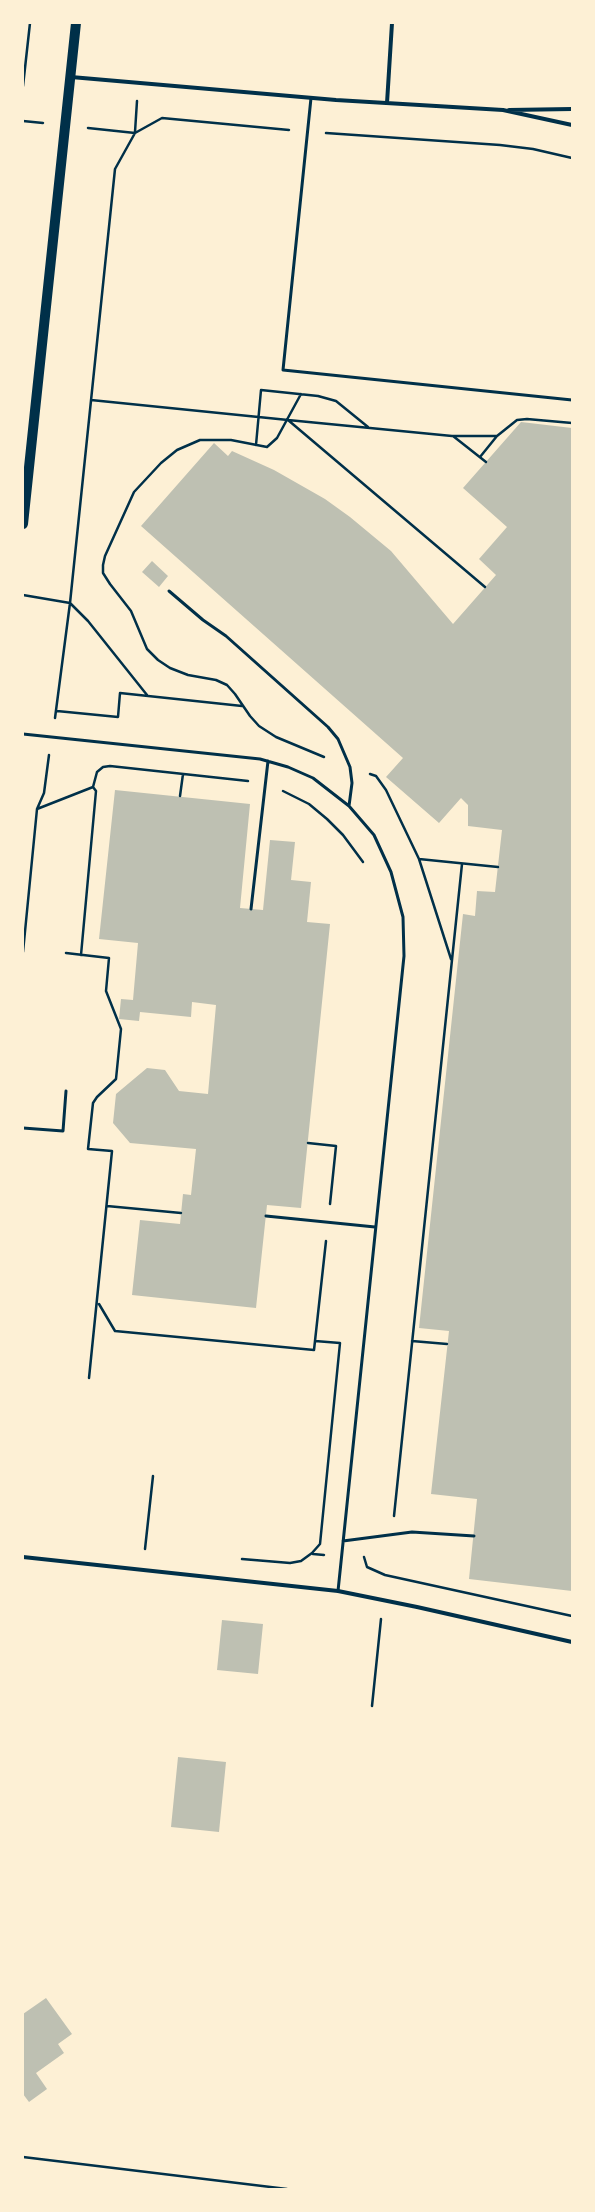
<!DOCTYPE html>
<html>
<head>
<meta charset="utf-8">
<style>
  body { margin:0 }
  #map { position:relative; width:595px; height:2212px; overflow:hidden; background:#fdf0d5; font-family:Raleway,sans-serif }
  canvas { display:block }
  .frame { position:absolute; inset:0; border:24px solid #fdf0d5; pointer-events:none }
</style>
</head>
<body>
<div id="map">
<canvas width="595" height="2212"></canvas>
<div class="frame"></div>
</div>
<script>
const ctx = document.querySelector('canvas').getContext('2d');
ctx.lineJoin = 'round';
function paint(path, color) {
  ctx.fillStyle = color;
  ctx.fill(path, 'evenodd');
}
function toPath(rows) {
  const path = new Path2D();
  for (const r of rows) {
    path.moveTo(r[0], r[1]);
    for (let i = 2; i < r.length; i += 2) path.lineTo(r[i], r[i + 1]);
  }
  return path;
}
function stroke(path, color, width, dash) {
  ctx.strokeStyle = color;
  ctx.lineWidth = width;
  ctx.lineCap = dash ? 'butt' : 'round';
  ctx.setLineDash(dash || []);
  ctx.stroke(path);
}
paint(toPath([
  [521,422,572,428,572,1591,469,1579,477,1499,431,1494,449,1331,419,1328,463,914,475,916,477,891,495,892,502,830,468,826,468,805,461,798,439,823,386,777,403,758,141,526,214,443,228,456,232,451,274,470,325,499,350,517,391,551,453,624,496,575,479,559,507,527,463,488],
  [152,561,168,576,159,587,142,572],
  [115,790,250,804,240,908,263,910,270,840,295,842,291,880,311,882,307,922,330,924,301,1208,267,1205,256,1308,132,1295,140,1220,180,1224,183,1194,191,1195,196,1149,130,1143,113,1123,116,1094,147,1068,165,1070,179,1091,208,1094,216,1005,192,1002,191,1017,140,1012,139,1021,119,1019,121,999,133,1000,138,943,99,939],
  [222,1620,263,1624,258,1674,217,1670],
  [178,1757,226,1762,219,1832,171,1827],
  [46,1998,72,2034,58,2044,64,2053,36,2073,47,2089,29,2102,23,2094,23,2014]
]), '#bec0b2');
stroke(toPath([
  [23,86,30,23],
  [23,121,43,123],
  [88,128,135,133],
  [135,132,137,101],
  [326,133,500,145,533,149,572,158],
  [301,394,277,438,267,447,231,440,200,440,177,450,161,463,134,492,105,556,103,565,103,573,110,584,131,611,147,649,158,660,170,668,188,675,216,680,227,685,235,694,250,716,259,726,276,737,324,757],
  [91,400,288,420],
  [453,436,486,462],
  [256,445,261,390,318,396,336,401,368,427],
  [480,457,497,436,517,420,527,419,572,423],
  [485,587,288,420,452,436,497,436],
  [23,595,70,603,88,621,147,695],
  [57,711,118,717,120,693,242,706],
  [55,718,70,603,115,169,135,133,162,118,289,130],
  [370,774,376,776,386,790,419,859,451,959],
  [283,791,309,804,327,819,343,835,363,862],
  [180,796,183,774],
  [37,809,93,787],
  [419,859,498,867],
  [23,952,37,809,44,793,49,755],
  [66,953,109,958,106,991,121,1029,116,1079,97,1097,93,1103,88,1149,112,1151,89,1378],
  [81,955,96,791,93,787,97,772,103,767,110,766,248,781],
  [308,1143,336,1146,330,1204],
  [107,1206,181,1213],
  [99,1304,115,1331,314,1350,326,1241],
  [412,1341,447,1344],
  [394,1516,462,864],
  [145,1549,153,1476],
  [313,1554,324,1555],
  [364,1557,367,1567,385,1575,572,1616],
  [242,1559,290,1563,301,1561,312,1553,320,1544,340,1343,315,1341],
  [372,1706,381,1619],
  [23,2157,287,2189]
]), '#003049', 2.5);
stroke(toPath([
  [311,98,283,370,572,400],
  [169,591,203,620,226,636,328,727,338,739,350,767,352,783,349,806],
  [23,734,260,759,288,767,313,778,349,806,374,835,391,872,403,917,404,956,338,1591],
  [251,909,268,761],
  [23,1128,63,1131,66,1091],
  [266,1216,375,1227],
  [343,1541,412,1532,474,1536]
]), '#003049', 3);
stroke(toPath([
  [71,77,336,100,503,110,572,125],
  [387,103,392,23],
  [509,110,572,109],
  [23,1557,338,1591,417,1607,572,1642]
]), '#003049', 4);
stroke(toPath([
  [23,524,76,23]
]), '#003049', 10);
</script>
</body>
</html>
